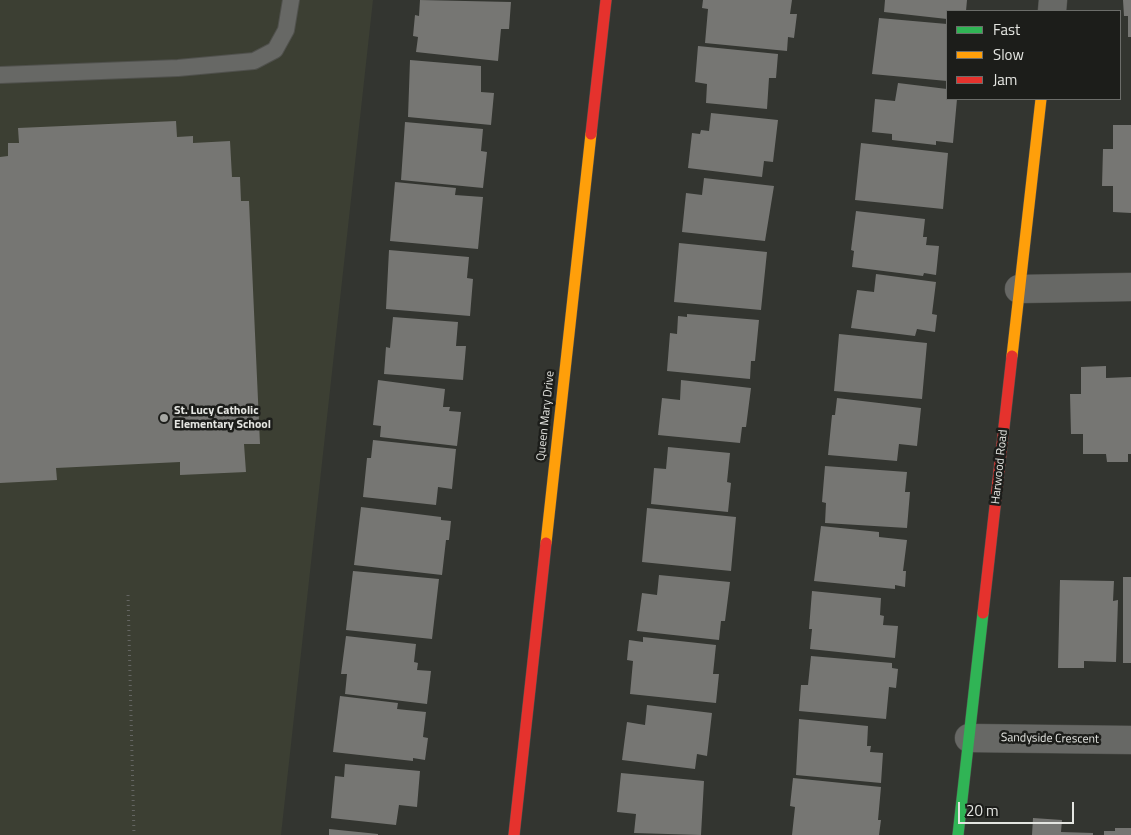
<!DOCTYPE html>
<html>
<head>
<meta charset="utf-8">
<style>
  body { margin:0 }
  #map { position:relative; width:1131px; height:835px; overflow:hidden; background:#333530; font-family:"Titillium Web",sans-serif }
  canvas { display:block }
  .legend { position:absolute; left:946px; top:10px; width:175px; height:90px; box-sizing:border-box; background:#1c1d1a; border:1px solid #6c6d6a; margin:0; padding:6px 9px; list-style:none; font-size:15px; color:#e4e5e1 }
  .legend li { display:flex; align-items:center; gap:10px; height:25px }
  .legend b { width:25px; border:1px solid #6c6d6a }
  .scale { position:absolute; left:958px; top:802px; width:116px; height:22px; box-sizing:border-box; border:2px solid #e4e5e1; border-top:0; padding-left:6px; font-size:15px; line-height:18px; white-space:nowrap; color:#e4e5e1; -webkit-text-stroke:4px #1c1d1a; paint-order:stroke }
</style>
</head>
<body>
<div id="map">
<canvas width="1131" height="835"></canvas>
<ul class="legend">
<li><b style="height:6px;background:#30b455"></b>Fast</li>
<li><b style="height:6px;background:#ff9f0a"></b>Slow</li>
<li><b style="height:6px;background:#e5322d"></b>Jam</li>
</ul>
<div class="scale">20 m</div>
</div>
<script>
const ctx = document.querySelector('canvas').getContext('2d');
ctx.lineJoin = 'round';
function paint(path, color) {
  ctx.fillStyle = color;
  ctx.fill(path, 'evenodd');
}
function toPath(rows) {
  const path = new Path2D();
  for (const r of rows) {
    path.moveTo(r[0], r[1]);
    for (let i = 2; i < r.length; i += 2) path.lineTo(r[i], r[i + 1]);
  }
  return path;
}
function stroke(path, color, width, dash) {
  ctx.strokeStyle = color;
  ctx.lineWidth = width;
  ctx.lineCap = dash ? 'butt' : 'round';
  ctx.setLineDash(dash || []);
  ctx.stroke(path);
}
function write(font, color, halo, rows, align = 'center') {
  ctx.font = font + ' "Titillium Web",sans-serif';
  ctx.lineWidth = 5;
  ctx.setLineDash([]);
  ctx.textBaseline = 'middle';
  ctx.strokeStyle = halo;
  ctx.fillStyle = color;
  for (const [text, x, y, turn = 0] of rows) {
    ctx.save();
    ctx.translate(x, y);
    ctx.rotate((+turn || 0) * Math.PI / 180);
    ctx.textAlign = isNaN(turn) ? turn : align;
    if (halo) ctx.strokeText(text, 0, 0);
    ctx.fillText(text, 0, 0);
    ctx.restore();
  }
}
paint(toPath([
  [0,0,373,0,281,835,0,835]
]), '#3c3f33');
paint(toPath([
  [420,0,511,2,509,29,501,29,498,61,416,52,418,37,413,36,415,15,419,16],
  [703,0,792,0,790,14,797,14,794,38,788,37,787,51,705,43,708,9,702,8],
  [885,0,967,0,966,11,947,11,947,19,884,12],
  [1123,0,1131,0,1131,37,1128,37,1128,16,1124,16],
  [879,18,947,24,947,81,872,74],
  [698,46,778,54,776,78,769,78,767,109,706,103,707,84,695,82],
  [410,60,481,66,481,92,494,93,491,125,408,117],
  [898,83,947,89,947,99,957,99,953,143,936,141,936,145,892,140,892,134,872,132,875,99,895,101],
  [711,113,778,120,773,162,764,161,762,177,688,168,692,133,700,134,701,130,709,131],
  [176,121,177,137,193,136,193,143,230,141,232,177,240,177,241,201,249,201,260,444,244,444,246,472,180,475,180,462,56,468,57,480,0,483,0,157,8,156,8,143,19,143,18,128],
  [405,122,483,129,481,151,487,152,483,188,401,180],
  [1113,125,1131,125,1131,213,1113,212,1113,186,1102,186,1103,149,1113,149],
  [861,143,948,153,943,209,855,200],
  [704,178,774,186,765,241,682,232,686,193,702,195],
  [395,182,456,188,455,195,483,197,478,249,390,241],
  [856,211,925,219,923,237,927,237,926,245,939,246,936,275,924,273,923,276,852,267,854,251,851,250],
  [679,243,767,252,761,310,674,302],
  [389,250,469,257,467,278,473,279,470,316,386,309],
  [876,274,936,282,932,314,937,315,935,332,917,329,915,336,851,328,857,290,874,292],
  [687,314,759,320,755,361,751,361,750,379,667,371,670,333,677,334,678,316,687,317],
  [393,317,458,322,456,346,466,346,463,380,384,374,386,347,390,348],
  [839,334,927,343,922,399,834,391],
  [1106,366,1106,378,1131,377,1131,454,1128,454,1128,462,1107,462,1106,454,1083,454,1083,434,1071,434,1070,394,1081,394,1081,367],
  [378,380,445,389,443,407,450,407,449,411,461,412,457,446,380,437,381,426,373,425],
  [681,380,751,388,746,427,742,427,740,443,658,435,662,398,680,400],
  [837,398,921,408,917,446,899,444,897,461,828,455,832,415,835,415],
  [373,440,456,449,452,489,438,487,436,505,363,497,367,458,371,458],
  [668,447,730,453,727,482,731,483,728,512,651,504,654,468,666,469],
  [825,466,907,472,905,492,910,492,907,528,825,523,826,503,822,502],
  [361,507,441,517,441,520,451,521,449,540,446,540,442,575,354,565],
  [647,508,736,517,731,571,642,562],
  [821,526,879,532,879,537,907,540,903,571,906,571,905,587,895,585,895,589,814,581],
  [353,571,439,579,432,639,346,630],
  [659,575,730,582,725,621,721,621,719,640,637,631,642,593,657,595],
  [1123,577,1131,577,1131,663,1123,663],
  [1060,580,1114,581,1113,601,1118,600,1116,662,1084,661,1084,668,1058,668],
  [812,591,881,598,880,615,884,616,883,625,898,626,895,658,810,649,812,629,809,629],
  [346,636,416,644,414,662,418,663,417,670,431,671,427,704,345,694,347,674,341,674],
  [643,637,716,645,713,674,719,674,716,703,630,694,633,661,627,660,629,640,643,642],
  [811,656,892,663,892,668,898,669,896,688,889,687,886,719,799,711,801,685,808,685],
  [340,696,398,703,397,709,426,712,423,737,428,738,425,760,413,758,413,761,333,752],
  [647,705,712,713,707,756,697,754,695,769,622,760,627,722,645,725],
  [799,719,868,726,867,746,871,746,870,752,883,753,881,783,796,775],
  [345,764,420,771,417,807,399,805,396,825,331,818,335,776,344,777],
  [621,773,704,781,701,835,634,833,636,814,617,812],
  [793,778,881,787,878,820,881,820,879,835,792,835,795,807,790,806],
  [1033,818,1062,820,1061,832,1093,833,1093,835,1032,835],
  [1115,828,1131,828,1131,835,1104,835,1104,831,1115,831],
  [329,829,378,834,378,835,329,835]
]), '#767673');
const lane = toPath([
  [0,75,178,68,254,61,275,50,286,30,291,0]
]);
const street = toPath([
  [1052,11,1053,0],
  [1019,289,1131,287],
  [969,738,1131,740]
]);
const fast = toPath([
  [958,835,983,613]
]);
const slow = toPath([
  [1012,356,1041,99],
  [546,543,591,134]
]);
const jam = toPath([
  [591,134,606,0],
  [983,613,1012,356],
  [514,835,546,543]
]);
stroke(lane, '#50514d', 18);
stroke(street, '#50514d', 29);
stroke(fast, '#50514d', 12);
stroke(slow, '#50514d', 12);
stroke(jam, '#50514d', 12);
stroke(toPath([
  [128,595,134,835]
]), '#646562', 3, [1, 4]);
stroke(lane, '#676865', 16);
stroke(street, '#676865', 28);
stroke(fast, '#30b455', 11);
stroke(slow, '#ff9f0a', 11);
stroke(jam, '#e5322d', 11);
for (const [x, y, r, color] of [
  [164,418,5,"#a6a7a3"]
]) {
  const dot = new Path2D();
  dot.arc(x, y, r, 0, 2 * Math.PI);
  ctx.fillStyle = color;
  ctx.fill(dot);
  stroke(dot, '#1c1d1a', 2);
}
write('bold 12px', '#e4e5e1', '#1c1d1a', [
  ["St. Lucy Catholic",174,411],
  ["Elementary School",174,425]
], 'left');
write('12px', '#e4e5e1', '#1c1d1a', [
  ["Queen Mary Drive",546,416,-84],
  ["Harwood Road",1000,467,-84],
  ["Sandyside Crescent",1050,739,1]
]);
</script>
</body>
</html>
